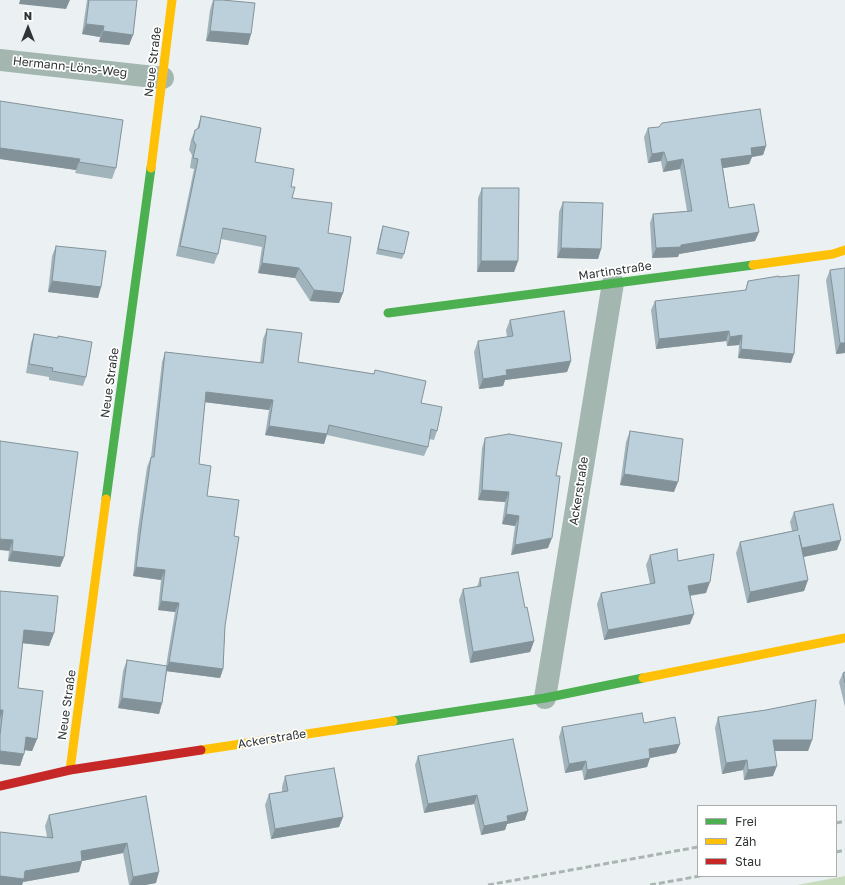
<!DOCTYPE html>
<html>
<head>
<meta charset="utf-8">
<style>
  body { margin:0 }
  #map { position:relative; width:845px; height:885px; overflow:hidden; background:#ebf1f2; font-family:"Golos Text",sans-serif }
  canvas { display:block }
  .legend { position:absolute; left:697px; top:805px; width:140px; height:72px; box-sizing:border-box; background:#fff; border:1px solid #acaeae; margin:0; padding:5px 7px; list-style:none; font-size:12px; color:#2f3434 }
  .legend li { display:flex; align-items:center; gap:8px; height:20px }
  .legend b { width:20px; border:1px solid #acaeae }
  .north { position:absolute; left:8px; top:8px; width:40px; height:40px; -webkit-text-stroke:3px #fff; paint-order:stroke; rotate:0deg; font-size:11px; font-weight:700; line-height:16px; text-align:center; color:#2f3434 }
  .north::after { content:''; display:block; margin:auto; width:14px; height:18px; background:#2f3434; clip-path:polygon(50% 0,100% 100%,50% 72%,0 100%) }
</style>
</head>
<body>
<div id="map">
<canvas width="845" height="885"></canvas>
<ul class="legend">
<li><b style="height:5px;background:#4caf50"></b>Frei</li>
<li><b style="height:5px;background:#ffc107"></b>Zäh</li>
<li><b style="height:5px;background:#c62828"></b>Stau</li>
</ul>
<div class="north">N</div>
</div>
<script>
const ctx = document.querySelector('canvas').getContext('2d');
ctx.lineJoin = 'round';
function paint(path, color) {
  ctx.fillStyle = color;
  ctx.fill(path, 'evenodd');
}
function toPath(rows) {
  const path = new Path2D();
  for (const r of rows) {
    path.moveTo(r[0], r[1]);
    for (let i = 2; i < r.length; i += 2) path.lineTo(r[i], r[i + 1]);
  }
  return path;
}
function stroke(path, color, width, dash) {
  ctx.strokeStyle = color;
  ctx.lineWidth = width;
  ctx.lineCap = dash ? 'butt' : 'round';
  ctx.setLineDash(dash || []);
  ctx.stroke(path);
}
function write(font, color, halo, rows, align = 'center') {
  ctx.font = font + ' "Golos Text",sans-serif';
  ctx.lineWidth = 3.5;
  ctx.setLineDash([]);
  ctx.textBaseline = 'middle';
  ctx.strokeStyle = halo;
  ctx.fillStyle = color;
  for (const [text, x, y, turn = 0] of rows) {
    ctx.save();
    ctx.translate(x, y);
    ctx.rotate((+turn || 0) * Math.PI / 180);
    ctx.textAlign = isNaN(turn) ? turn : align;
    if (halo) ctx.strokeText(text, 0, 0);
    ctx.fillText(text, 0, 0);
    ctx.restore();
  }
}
paint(toPath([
  [845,876,845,885,797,885]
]), '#c6dcbd');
stroke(toPath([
  [0,60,163,78],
  [545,698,613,283]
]), '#a4b6b0', 22);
stroke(toPath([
  [388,313,753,265],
  [106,499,151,168],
  [393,721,545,698,643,678]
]), '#4caf50', 9);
stroke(toPath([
  [151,168,172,0],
  [753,265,833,254,845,250],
  [643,678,845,638],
  [201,750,393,721],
  [70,770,106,499]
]), '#ffc107', 9);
stroke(toPath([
  [0,786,70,770,201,750]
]), '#c62828', 9);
stroke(toPath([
  [836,823,845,821],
  [836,852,845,850],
  [488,885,698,847],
  [650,885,700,876]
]), '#aab5b2', 3, [6, 3]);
paint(toPath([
  [87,0,137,0,133,35,129,45,99,42,100,37,82,34],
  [213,0,251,34,248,45,206,41,210,10],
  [0,101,116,168,112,179,75,173,76,170,0,159],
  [201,116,255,162,291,187,292,198,328,233,343,293,339,303,310,301,295,278,258,273,262,247,221,239,218,254,214,264,176,256,194,169,190,168,192,155,189,150,191,140,195,130,197,129],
  [648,128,766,146,763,155,752,157,749,164,723,168,729,208,759,232,755,241,679,254,678,257,652,258,650,223,653,214,687,211,680,169,663,172,661,161,648,163,644,137],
  [482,188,518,261,514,272,477,272,478,198],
  [563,202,601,249,598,259,557,258,559,212],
  [383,226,404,254,402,259,376,254,381,232],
  [56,246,101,287,98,298,48,292,52,256],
  [830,270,845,353,836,354,826,280],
  [748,281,791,363,738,358,739,345,727,346,726,341,656,349,651,310,655,301,745,291],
  [510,320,571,361,567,372,505,380,503,386,479,389,474,352,478,341,507,337,506,330],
  [267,329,298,362,374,374,375,370,421,403,437,431,434,440,429,439,428,447,424,456,327,435,324,444,265,435,269,410,205,402,199,464,207,496,234,536,225,626,223,669,220,678,167,671,162,703,159,714,118,708,123,671,127,660,166,666,175,612,158,610,161,580,133,576,138,529,147,467,151,457,162,362,165,352,260,363,263,339],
  [34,334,86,377,83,386,49,380,49,377,26,373,31,343],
  [630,431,674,492,620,485,626,442],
  [485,438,556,476,548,548,511,555,515,526,502,524,505,502,478,500,482,448],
  [0,441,64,557,60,567,8,561,9,551],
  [794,512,837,550,803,557,808,580,804,591,747,603,736,553,740,542,792,531,790,522],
  [650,555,678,561,706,593,690,596,690,624,604,640,597,604,601,593,650,584,646,565],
  [480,578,534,641,530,652,470,663,459,600,463,589,477,587],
  [0,591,54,633,49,646,23,643,18,688,37,739,32,751,25,750,20,766,0,764],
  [845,672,845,707,839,682,843,673],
  [718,717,812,740,808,751,775,751,773,776,744,780,743,770,722,774,715,728],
  [644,723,680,744,676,753,650,758,647,767,584,780,582,770,565,773,559,737,562,727],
  [418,756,525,820,507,824,505,830,481,835,474,804,424,813,415,765],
  [285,776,343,817,339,827,271,839,265,805,269,794,282,792,282,787],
  [146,796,156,883,145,885,129,885,123,853,82,861,79,872,23,882,22,885,0,885,47,837,45,826,49,815]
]), '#a1b3bb');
paint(toPath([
  [20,0,70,0,66,9,19,4],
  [86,24,104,26,100,37,82,34],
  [103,31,133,35,129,45,99,42],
  [210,31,251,34,248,45,206,41],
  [766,146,763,155,752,157,749,164,718,169,721,159,751,148],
  [0,148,80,159,76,170,0,159],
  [664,152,661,161,648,163,652,154],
  [683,159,680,169,663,172,667,162],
  [759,232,755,241,679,254,678,257,652,258,656,248],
  [561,248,601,249,598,259,557,258],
  [481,261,518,261,514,272,477,272],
  [262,263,299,268,295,278,258,273],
  [52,281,101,287,98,298,48,292],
  [314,290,343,293,339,303,310,301],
  [729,331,726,341,656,349,659,339],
  [742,335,739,345,727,346,730,337],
  [840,343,845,343,845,353,836,354],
  [741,349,794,354,791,363,738,358],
  [571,361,567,372,505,380,503,386,479,389,483,379,506,370],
  [206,392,273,400,269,410,203,402],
  [269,426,327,434,324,444,265,435],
  [624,474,678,482,674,492,620,485],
  [482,490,509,492,505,502,478,500],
  [506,514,519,516,515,526,502,524],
  [552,538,548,548,511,555,515,545],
  [0,539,13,540,9,551,0,550],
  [841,540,837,550,798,558,802,548],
  [12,551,64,557,60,567,8,561],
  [136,567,165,570,161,580,133,576],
  [808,580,804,591,747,603,750,592],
  [710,582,706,593,685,596,688,586],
  [161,601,179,603,175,612,158,610],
  [694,614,690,624,604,640,608,630],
  [24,630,54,633,49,646,20,643],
  [534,641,530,652,470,663,473,652],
  [169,662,223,669,220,678,165,671],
  [122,698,162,703,159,714,118,708],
  [0,710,3,710,0,719],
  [26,737,37,739,32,751,22,750],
  [773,740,812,740,808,751,769,751],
  [680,744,676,753,650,758,647,767,584,780,587,770,649,749],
  [0,751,24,754,20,766,0,764],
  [747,760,743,770,722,774,726,763],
  [586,761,582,770,565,773,569,764],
  [777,766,773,776,744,780,748,770],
  [477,795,474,804,424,813,428,804],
  [528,811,525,820,507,824,505,830,481,835,484,826,507,816],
  [343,817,339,827,271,839,275,829],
  [127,843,123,853,77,862,81,851],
  [82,861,79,872,23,882,22,885,0,885,0,876,25,871],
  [159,872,156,883,145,885,130,885,133,877]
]), '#839299');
const building = toPath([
  [89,0,137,0,133,35,103,31,104,26,86,24,89,0],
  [214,0,222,0,255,3,251,34,210,31,214,0],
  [0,101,123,120,116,168,79,162,80,159,0,148,0,101],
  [760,109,766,146,751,148,752,155,721,159,729,208,754,204,759,232,681,245,681,247,656,248,653,214,692,211,683,159,667,162,664,152,652,154,648,128,659,127,662,123,760,109],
  [201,116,261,128,255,162,294,169,291,187,295,187,292,198,332,203,328,233,351,237,343,293,314,290,299,268,262,263,266,236,223,228,218,254,180,246,198,159,193,158,196,145,193,140,195,130,199,128,201,116],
  [482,188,519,188,518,261,481,261,482,188],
  [563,202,603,203,601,249,561,248,563,202],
  [383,226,409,232,404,254,378,249,383,226],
  [56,246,106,251,101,287,52,281,56,246],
  [845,268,845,343,840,343,830,270,845,268],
  [799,275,794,354,741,349,742,335,730,337,729,331,659,339,655,301,746,290,748,281,779,276,779,277,799,275],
  [564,311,571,361,506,370,507,375,483,379,478,341,513,336,510,320,564,311],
  [267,329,302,333,298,362,374,374,375,370,426,381,421,403,442,407,437,431,431,429,428,447,329,425,327,434,269,426,273,400,206,392,199,464,211,466,207,496,239,500,234,536,239,537,225,626,223,669,169,662,179,603,161,601,165,570,136,567,142,520,151,457,154,457,165,352,263,363,267,329],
  [34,334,58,338,58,336,92,342,86,377,52,371,53,368,29,364,34,334],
  [630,431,683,439,678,482,624,474,630,431],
  [509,434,562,443,556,476,560,476,552,538,515,545,519,516,506,514,509,492,482,490,485,438,509,434],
  [0,441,78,452,64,557,12,551,13,540,0,539,0,441],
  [833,504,841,540,802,548,799,535,808,580,750,592,740,542,798,530,794,512,833,504],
  [677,549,678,561,714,554,710,582,688,586,694,614,608,630,601,593,655,583,650,555,677,549],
  [518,572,525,608,527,607,534,641,473,652,463,589,481,586,480,578,518,572],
  [0,591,58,596,54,633,24,630,18,688,43,691,37,739,26,737,24,754,0,751,0,735,3,710,0,710,0,591],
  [127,660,167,666,162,703,122,698,127,660],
  [845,672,845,683,843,673,845,672],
  [816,700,812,740,773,740,777,766,748,770,747,760,726,763,718,717,766,710,816,700],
  [642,713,644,723,675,717,680,744,649,749,650,758,587,770,586,761,569,764,562,727,642,713],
  [513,739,528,811,507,816,508,821,484,826,477,795,428,804,418,756,513,739],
  [334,768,343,817,275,829,269,794,288,791,285,776,334,768],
  [146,796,159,872,133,877,127,843,81,851,82,861,25,871,24,879,0,876,0,832,53,838,49,815,146,796]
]);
paint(building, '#bbd0da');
stroke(building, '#839299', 1);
write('12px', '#2f3434', '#fff', [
  ["Neue Straße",153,62,-83],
  ["Hermann-Löns-Weg",70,67,6],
  ["Martinstraße",615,271,-8],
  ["Neue Straße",110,383,-82],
  ["Ackerstraße",579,491,-81],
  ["Neue Straße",67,705,-82],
  ["Ackerstraße",272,739,-9]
]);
</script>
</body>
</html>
